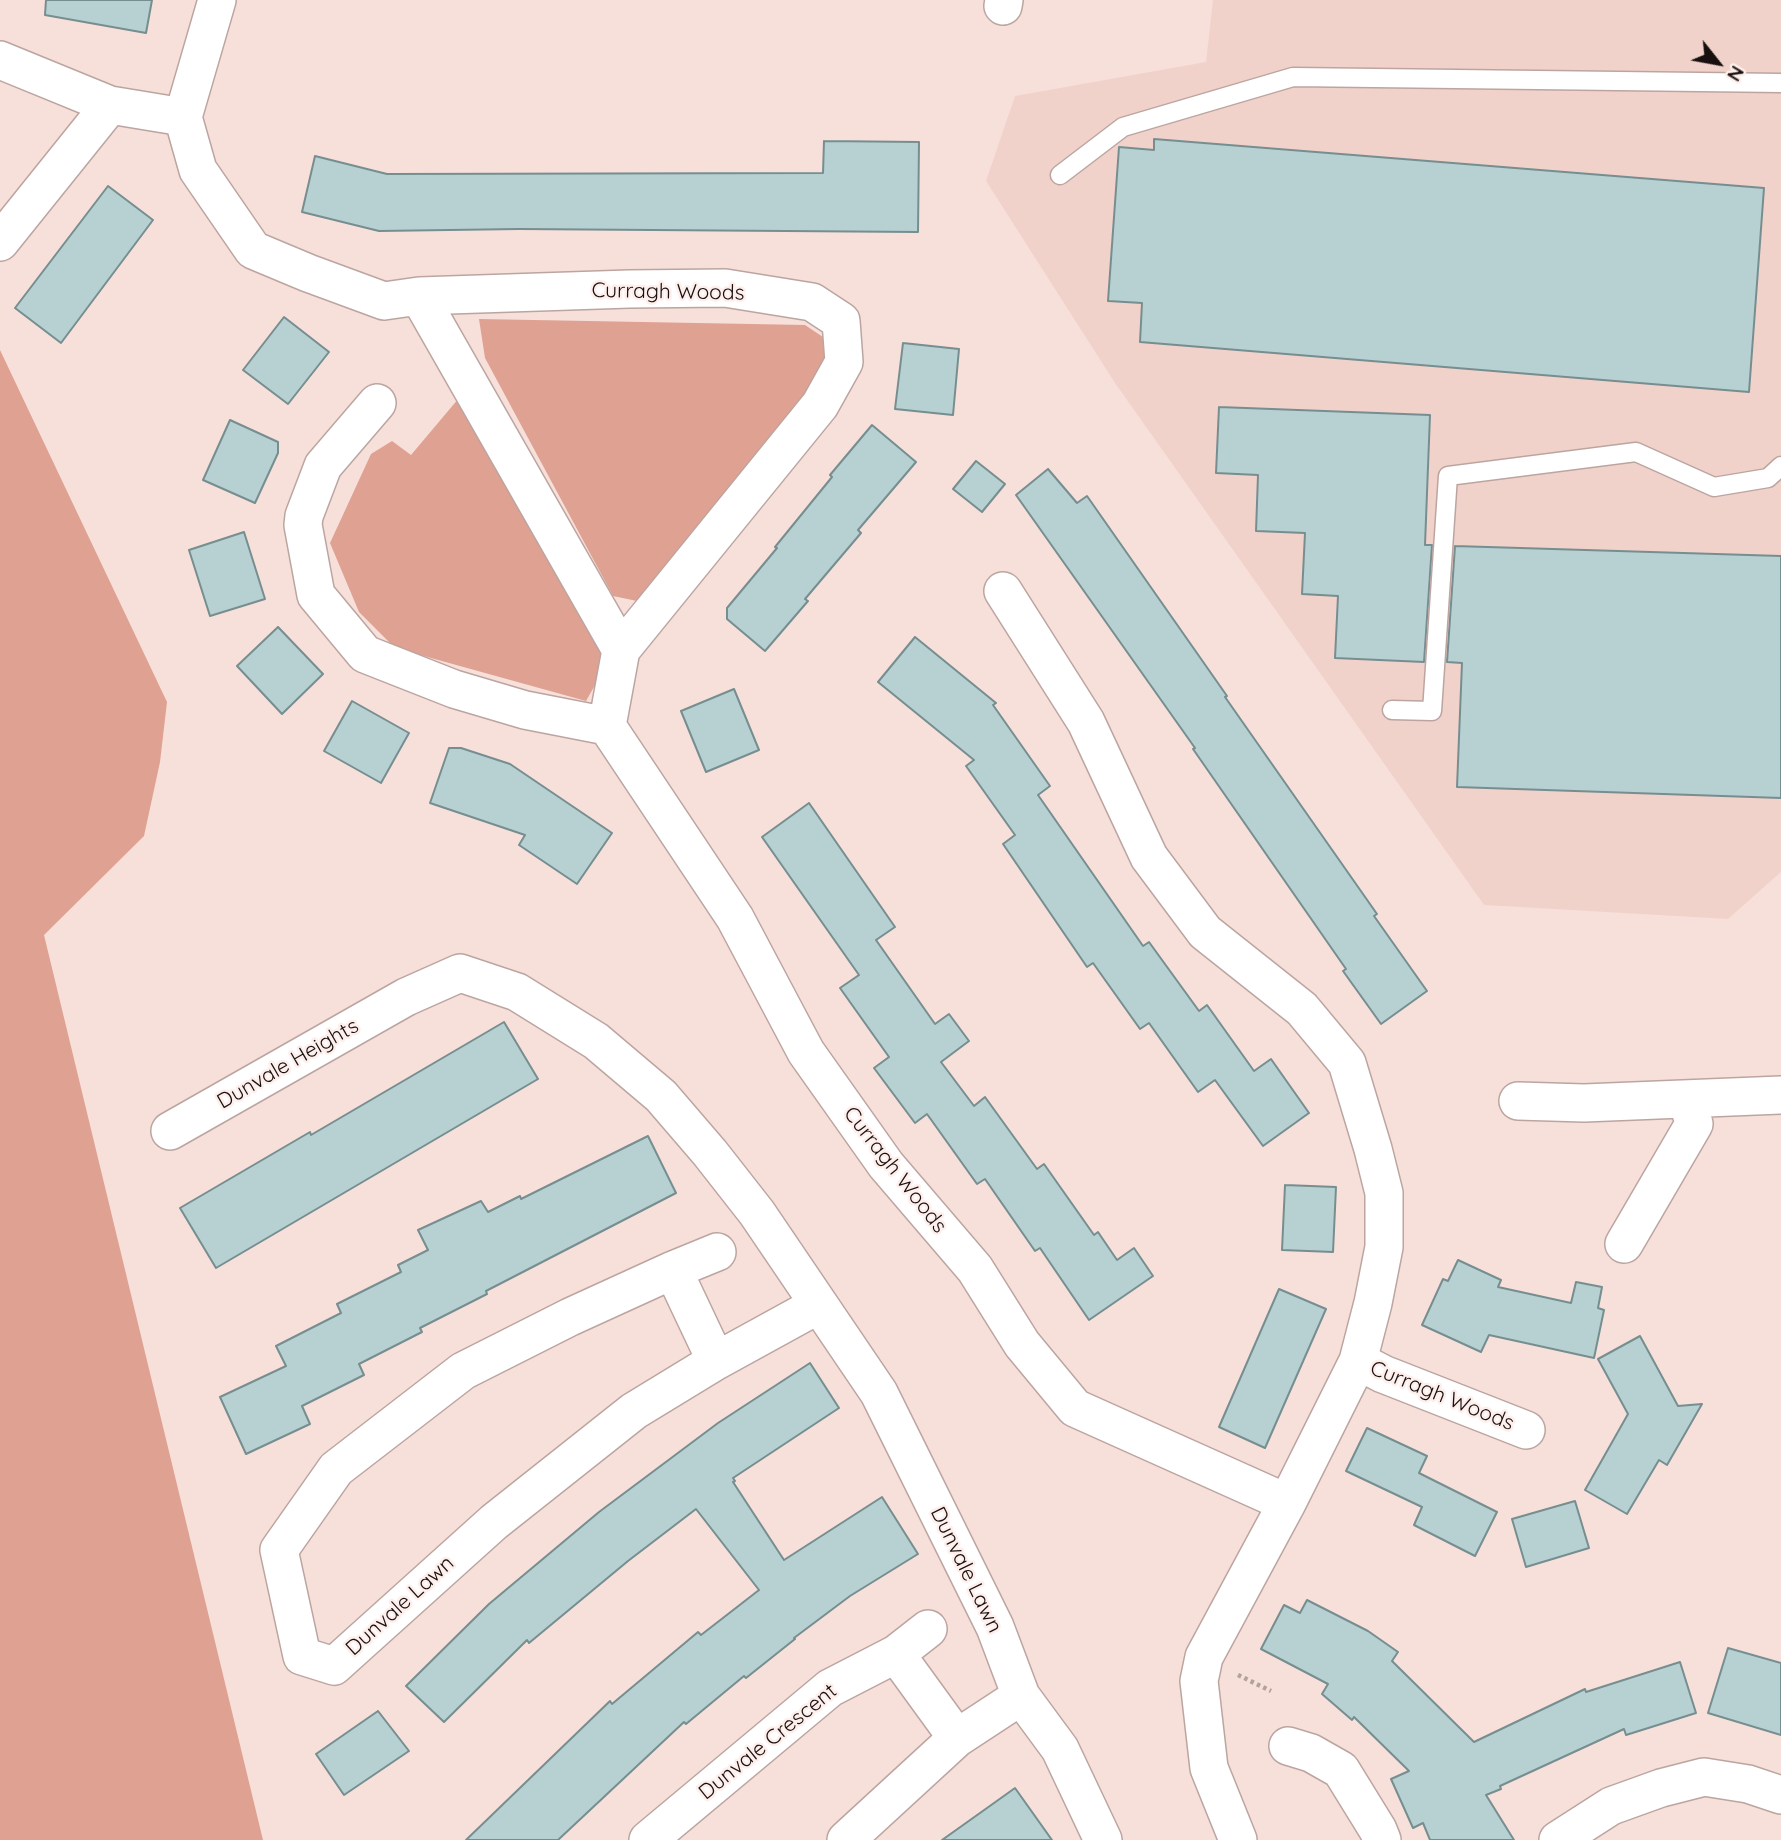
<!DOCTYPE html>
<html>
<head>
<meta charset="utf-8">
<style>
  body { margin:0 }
  #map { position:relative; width:1781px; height:1840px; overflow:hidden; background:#f7e0da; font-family:Quicksand,sans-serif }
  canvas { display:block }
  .north { position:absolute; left:1683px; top:28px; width:70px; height:70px; -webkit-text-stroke:5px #feefec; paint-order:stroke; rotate:121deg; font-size:19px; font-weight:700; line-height:28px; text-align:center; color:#17100e }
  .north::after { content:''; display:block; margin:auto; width:24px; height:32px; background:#17100e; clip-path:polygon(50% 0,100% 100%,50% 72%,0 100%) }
</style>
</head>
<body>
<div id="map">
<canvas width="1781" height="1840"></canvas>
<div class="north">N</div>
</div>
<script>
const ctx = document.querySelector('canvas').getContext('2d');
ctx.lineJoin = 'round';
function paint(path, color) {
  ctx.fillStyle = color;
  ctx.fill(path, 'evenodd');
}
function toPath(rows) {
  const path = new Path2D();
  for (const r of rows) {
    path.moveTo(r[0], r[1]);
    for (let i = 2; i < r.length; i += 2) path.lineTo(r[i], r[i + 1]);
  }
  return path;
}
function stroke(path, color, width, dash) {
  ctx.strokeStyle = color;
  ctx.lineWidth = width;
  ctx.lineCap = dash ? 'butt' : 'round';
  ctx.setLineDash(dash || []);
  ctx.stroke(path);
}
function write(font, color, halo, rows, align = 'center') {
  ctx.font = font + ' Quicksand,sans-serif';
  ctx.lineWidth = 5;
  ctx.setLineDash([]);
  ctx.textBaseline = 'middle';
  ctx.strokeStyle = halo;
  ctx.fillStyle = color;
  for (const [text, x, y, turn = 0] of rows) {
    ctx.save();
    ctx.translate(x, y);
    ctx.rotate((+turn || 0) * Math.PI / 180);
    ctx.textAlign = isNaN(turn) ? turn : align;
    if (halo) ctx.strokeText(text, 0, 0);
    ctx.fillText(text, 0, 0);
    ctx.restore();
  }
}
paint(toPath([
  [1213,0,1781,0,1781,872,1728,919,1484,905,1115,383,986,181,1015,96,1206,62]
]), '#f1d2ca');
paint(toPath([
  [479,319,805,325,826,339,828,371,637,601,613,596,485,358],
  [0,350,167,702,160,762,144,836,44,935,263,1840,0,1840],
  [459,398,608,662,586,701,395,648,359,612,330,543,371,454,392,441,411,455]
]), '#dfa192');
const building = toPath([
  [46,0,152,0,146,33,45,15,46,0],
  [1154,139,1764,188,1749,392,1140,342,1142,303,1108,301,1119,147,1154,150,1154,139],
  [824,141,919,142,918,232,519,229,379,231,302,212,315,156,387,174,823,173,824,141],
  [108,186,153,220,61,343,15,308,108,186],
  [284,317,329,352,288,404,243,370,284,317],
  [903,343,959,349,953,415,895,409,903,343],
  [1219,407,1430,415,1425,545,1432,545,1424,662,1335,658,1338,596,1302,594,1305,533,1256,531,1258,475,1216,473,1219,407],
  [230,420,278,442,278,453,255,503,203,480,230,420],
  [872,425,916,462,858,530,861,533,805,599,808,601,765,651,727,619,727,608,777,548,775,547,832,477,830,475,872,425],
  [976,461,1005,484,982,512,953,489,976,461],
  [1048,469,1077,503,1087,496,1227,696,1225,697,1377,914,1374,916,1427,991,1381,1024,1343,971,1346,969,1193,749,1195,748,1016,495,1048,469],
  [244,532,265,599,210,616,189,550,244,532],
  [1455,546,1781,556,1781,798,1457,787,1462,663,1447,662,1455,546],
  [278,627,323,674,282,714,237,666,278,627],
  [915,637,996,703,993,705,1050,786,1038,795,1143,946,1149,942,1199,1011,1207,1005,1254,1071,1271,1059,1309,1113,1263,1146,1215,1080,1198,1092,1149,1023,1140,1029,1093,963,1087,967,1003,844,1015,835,966,766,974,760,878,682,915,637],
  [734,689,759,750,706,772,681,711,734,689],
  [352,701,409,733,381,783,324,751,352,701],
  [449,748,461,748,510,764,612,833,577,884,519,845,525,835,430,803,449,748],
  [809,803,895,927,876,940,935,1024,949,1014,969,1041,941,1062,974,1106,985,1097,1037,1169,1044,1164,1094,1235,1098,1232,1117,1260,1134,1248,1153,1276,1089,1320,1040,1248,1035,1251,985,1179,977,1184,927,1114,915,1123,874,1068,889,1057,840,988,859,975,762,837,809,803],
  [504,1022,538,1079,216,1268,180,1208,310,1132,311,1135,504,1022],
  [648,1136,676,1193,486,1291,487,1294,420,1328,422,1332,359,1364,364,1375,302,1406,310,1424,246,1454,220,1397,286,1366,276,1346,341,1313,337,1304,401,1272,398,1265,428,1250,418,1230,481,1201,488,1212,520,1196,521,1199,648,1136],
  [1285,1185,1336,1187,1333,1252,1282,1250,1285,1185],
  [1458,1260,1501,1280,1498,1287,1571,1303,1576,1282,1602,1287,1598,1308,1604,1310,1594,1358,1489,1335,1481,1352,1422,1325,1443,1279,1448,1281,1458,1260],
  [1279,1289,1326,1309,1265,1448,1219,1427,1279,1289],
  [1640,1336,1678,1406,1702,1404,1667,1465,1659,1460,1627,1514,1585,1490,1628,1414,1598,1359,1640,1336],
  [810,1363,839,1408,733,1478,735,1481,733,1482,784,1560,882,1497,918,1554,850,1596,794,1638,795,1639,746,1678,744,1676,686,1724,684,1722,558,1840,466,1840,610,1701,612,1704,698,1632,701,1635,759,1590,696,1509,628,1561,529,1643,527,1640,444,1722,406,1686,489,1604,599,1512,718,1423,810,1363],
  [1367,1428,1427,1456,1419,1473,1497,1512,1475,1556,1414,1525,1422,1507,1346,1471,1367,1428],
  [1575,1501,1589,1548,1526,1567,1512,1519,1575,1501],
  [1307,1600,1368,1631,1398,1652,1392,1661,1474,1742,1585,1689,1586,1692,1680,1662,1696,1713,1626,1735,1624,1729,1500,1786,1501,1789,1486,1795,1514,1840,1430,1840,1423,1823,1413,1828,1391,1779,1409,1771,1354,1717,1352,1720,1322,1694,1328,1684,1261,1649,1284,1605,1300,1613,1307,1600],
  [1728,1648,1781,1663,1781,1735,1708,1713,1728,1648],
  [378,1711,409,1751,344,1795,316,1754,378,1711],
  [1015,1788,1052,1840,942,1840,987,1808,1015,1788]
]);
paint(building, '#b7d0d2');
stroke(building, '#768e90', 2);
const service = toPath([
  [1060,175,1123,127,1293,77,1781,83],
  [1392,710,1432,711,1448,476,1636,452,1714,487,1768,478,1781,466]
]);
const minor = toPath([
  [217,0,183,117,198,170,253,250,308,273,384,301,419,296,621,650,607,726,735,918,806,1052,886,1165,975,1269,1022,1344,1075,1408,1287,1503],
  [1003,6,1004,0],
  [0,60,110,105,183,117],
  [0,242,110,105],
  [419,296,629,289,725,288,812,302,841,321,844,362,820,405,621,650],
  [377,403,323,466,304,516,303,525,316,595,365,654,454,689,525,710,607,726],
  [1003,591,1086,722,1149,857,1205,932,1302,1009,1347,1063,1373,1149,1384,1193,1384,1247,1373,1303,1358,1361,1287,1503,1204,1657,1199,1681,1209,1768,1238,1840],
  [1518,1101,1584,1103,1781,1095],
  [170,1131,406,997,460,973,517,992,596,1041,661,1096,710,1153,757,1213,879,1393,995,1627,1021,1696,1060,1749,1103,1840],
  [1624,1244,1694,1124,1688,1101],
  [717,1252,673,1270,570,1317,463,1371,336,1469,279,1550,302,1656,334,1666,494,1522,634,1411,716,1361,818,1305],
  [673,1270,716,1361],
  [1358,1361,1383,1374,1526,1430],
  [896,1654,957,1738],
  [1288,1746,1311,1753,1341,1770,1378,1830,1382,1840],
  [648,1840,830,1688,896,1654,928,1629],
  [846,1840,957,1738,1021,1696],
  [1558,1840,1611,1806,1661,1788,1704,1777,1748,1784,1781,1795]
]);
stroke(service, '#bca5a0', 21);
stroke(minor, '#bca5a0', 40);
stroke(toPath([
  [1238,1675,1271,1691]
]), '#b3a19c', 4.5, [3.5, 3.5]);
stroke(service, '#fff', 18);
stroke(minor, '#fff', 37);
write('21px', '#17100e', '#feefec', [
  ["Curragh Woods",668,292,1],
  ["Dunvale Heights",288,1064,-30],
  ["Curragh Woods",895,1170,52],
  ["Curragh Woods",1442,1396,22],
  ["Dunvale Lawn",966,1570,64],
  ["Dunvale Lawn",400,1606,-42],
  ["Dunvale Crescent",768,1742,-39]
]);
</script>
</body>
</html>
